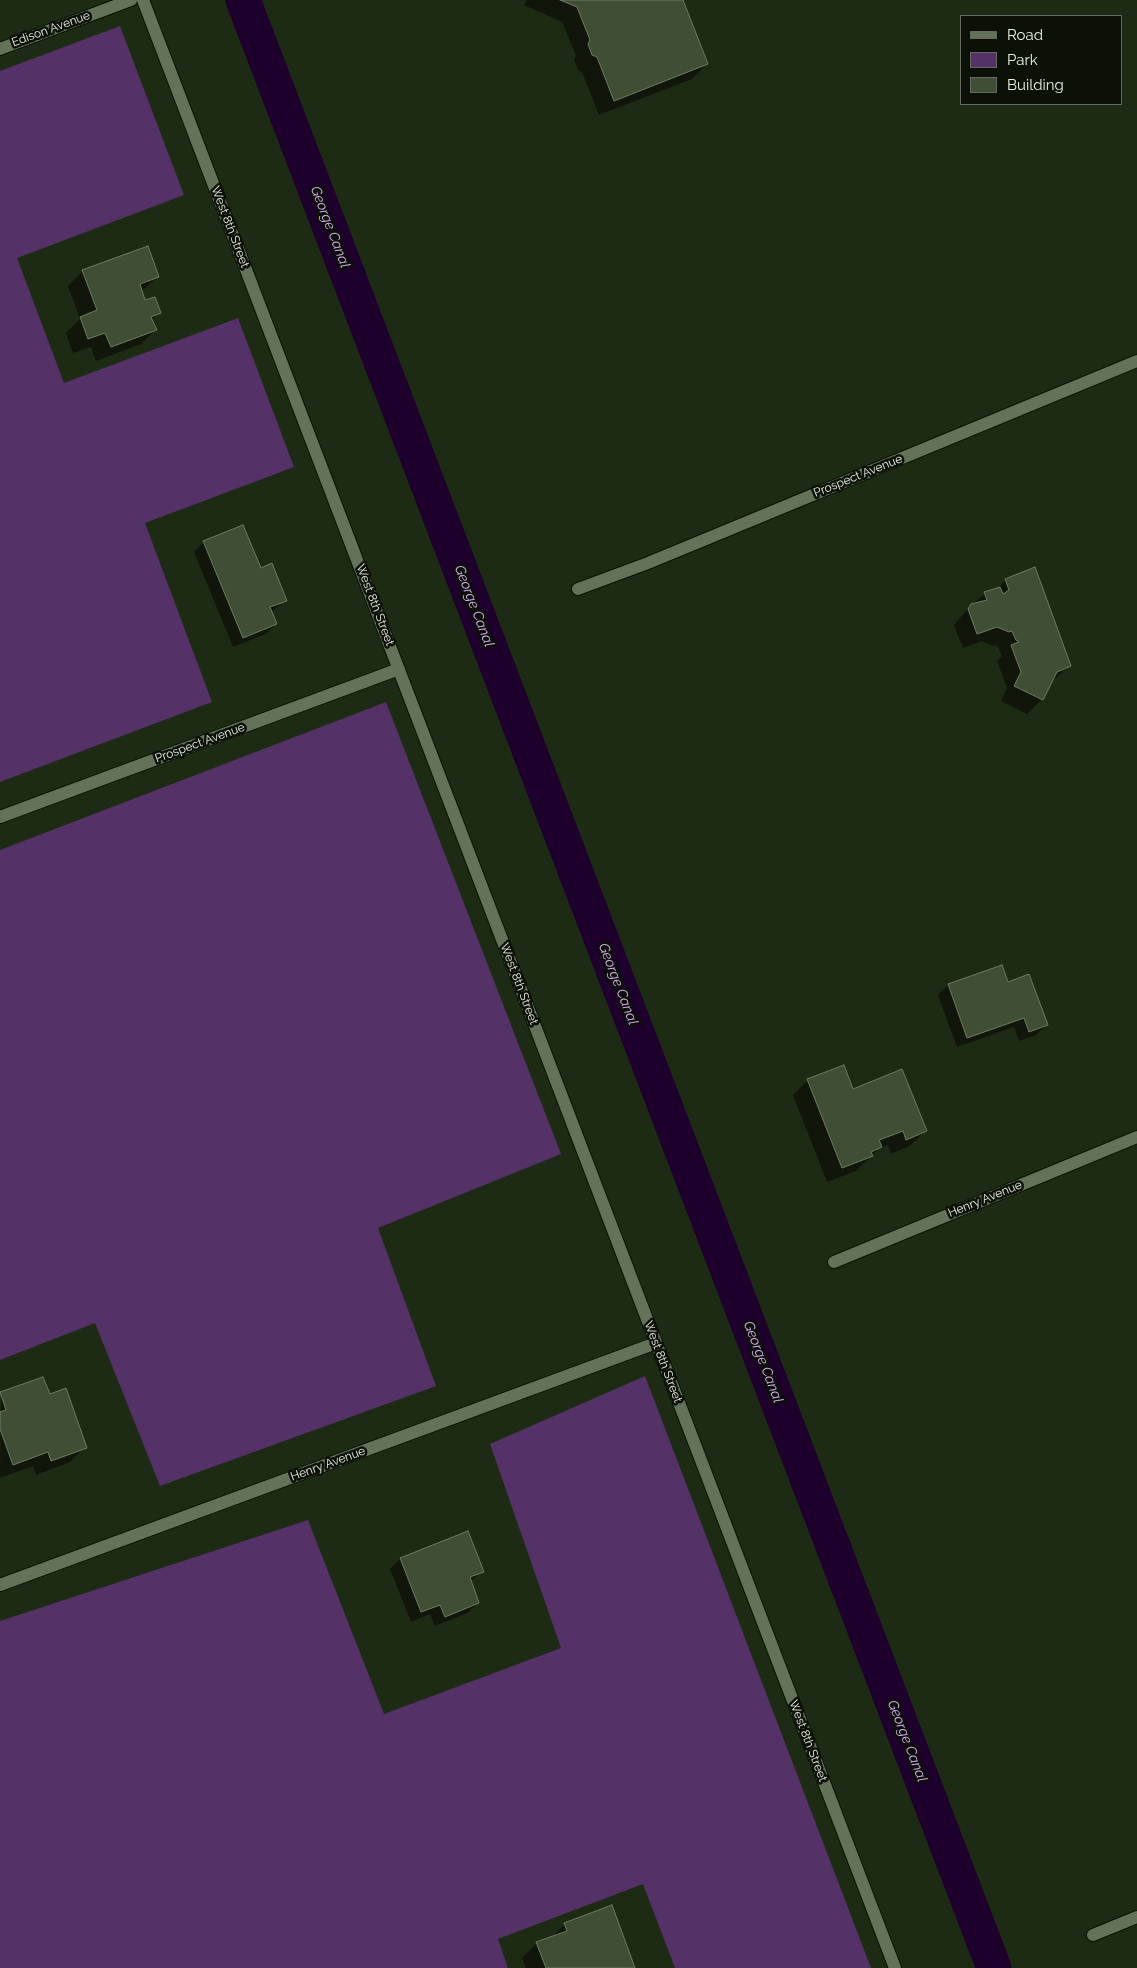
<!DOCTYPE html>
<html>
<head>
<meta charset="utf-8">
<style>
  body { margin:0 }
  #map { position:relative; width:1137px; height:1968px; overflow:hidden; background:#1e2b14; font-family:Raleway,sans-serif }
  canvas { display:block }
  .legend { position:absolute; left:960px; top:15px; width:162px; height:90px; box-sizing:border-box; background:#0c1108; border:1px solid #646a5f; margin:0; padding:6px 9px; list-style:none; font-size:15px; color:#e7f0e2 }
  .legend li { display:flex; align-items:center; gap:10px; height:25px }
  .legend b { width:25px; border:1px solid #646a5f }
</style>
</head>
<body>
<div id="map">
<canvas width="1137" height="1968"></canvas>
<ul class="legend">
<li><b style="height:6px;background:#647259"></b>Road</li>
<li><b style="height:14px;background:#543166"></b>Park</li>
<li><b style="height:14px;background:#404e36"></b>Building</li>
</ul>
</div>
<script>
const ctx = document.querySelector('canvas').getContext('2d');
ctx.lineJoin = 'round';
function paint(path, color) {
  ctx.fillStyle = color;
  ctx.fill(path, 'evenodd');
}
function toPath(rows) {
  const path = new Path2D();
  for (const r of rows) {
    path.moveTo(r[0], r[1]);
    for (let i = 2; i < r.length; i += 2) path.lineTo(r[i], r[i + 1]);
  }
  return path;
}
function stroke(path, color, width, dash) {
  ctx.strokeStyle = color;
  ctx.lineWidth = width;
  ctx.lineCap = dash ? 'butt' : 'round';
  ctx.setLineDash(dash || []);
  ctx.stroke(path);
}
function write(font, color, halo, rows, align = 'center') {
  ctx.font = font + ' Raleway,sans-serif';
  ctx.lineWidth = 5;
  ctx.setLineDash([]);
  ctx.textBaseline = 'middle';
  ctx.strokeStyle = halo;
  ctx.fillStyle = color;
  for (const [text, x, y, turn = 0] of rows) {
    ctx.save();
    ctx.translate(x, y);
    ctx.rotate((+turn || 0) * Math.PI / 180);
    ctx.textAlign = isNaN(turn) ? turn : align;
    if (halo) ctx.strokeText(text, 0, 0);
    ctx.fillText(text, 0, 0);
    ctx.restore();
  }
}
paint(toPath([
  [120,26,184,195,17,258,64,383,238,318,294,467,145,523,212,702,0,782,0,71],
  [386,702,561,1154,378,1228,436,1386,160,1486,95,1323,0,1360,0,850],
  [645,1376,871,1968,675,1968,643,1884,498,1939,508,1968,0,1968,0,1621,308,1520,384,1714,561,1648,490,1444]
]), '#543166');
paint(toPath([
  [527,0,682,0,707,64,692,79,599,115,582,72,578,70,574,60,576,56,562,22,524,5],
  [83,271,158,276,141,292,145,302,159,313,152,320,155,330,141,344,96,361,91,347,73,353,66,333,80,319,68,286],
  [204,542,260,569,285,600,271,612,276,624,266,634,233,647,194,552],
  [1006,580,1069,666,1050,683,1042,699,1027,714,1001,701,1007,688,997,661,1002,656,997,645,993,646,982,641,963,648,954,625,971,605,985,594,996,590],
  [1001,967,1007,984,1046,1025,1036,1035,1019,1041,1014,1027,957,1047,938,995,948,985],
  [843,1067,852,1090,925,1131,910,1146,891,1154,888,1145,880,1148,856,1171,827,1182,793,1095,807,1081],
  [1,1393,49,1396,85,1447,70,1462,36,1475,33,1466,0,1478],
  [468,1533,482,1571,470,1582,478,1603,468,1613,435,1626,430,1614,411,1622,390,1569,400,1559],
  [565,1924,634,1968,526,1968,522,1958,537,1943,551,1938]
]), '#0007');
stroke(toPath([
  [243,0,994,1968]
]), '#1d002b', 35);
const building = toPath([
  [560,0,683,0,708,64,614,101,597,57,592,55,588,44,590,40,577,7,560,0],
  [148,246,159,277,140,284,145,300,155,297,161,313,151,317,157,330,111,347,105,333,88,339,80,317,97,310,82,270,148,246],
  [243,525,261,568,272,563,287,601,270,607,277,624,243,638,203,541,243,525],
  [1035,567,1071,666,1057,672,1043,700,1014,686,1021,672,1011,645,1019,642,1016,640,1012,631,1009,632,997,627,977,634,968,609,971,604,987,600,984,592,1000,587,1003,594,1009,590,1005,579,1035,567],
  [1002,965,1008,982,1029,974,1048,1025,1029,1032,1024,1018,967,1038,948,984,1002,965],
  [844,1065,853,1089,902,1069,927,1131,906,1140,903,1131,879,1140,882,1147,871,1152,873,1156,842,1168,807,1079,844,1065],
  [43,1377,50,1394,66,1388,87,1448,51,1461,48,1452,13,1465,0,1429,0,1412,6,1410,0,1392,43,1377],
  [468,1531,484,1572,470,1577,479,1603,445,1617,440,1605,421,1612,400,1558,468,1531],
  [612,1905,635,1968,546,1968,536,1942,567,1931,564,1923,612,1905]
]);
paint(building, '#404e36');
stroke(building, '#6d7c62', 1);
const minor = toPath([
  [143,0,895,1968],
  [0,49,131,0],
  [578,589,648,563,1137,361],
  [0,817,399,669],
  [834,1262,1137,1137],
  [0,1585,656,1343],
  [1093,1935,1137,1917]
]);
stroke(minor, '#081301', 14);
stroke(minor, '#647259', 12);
write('12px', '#e7f0e2', '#0c1108', [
  ["Edison Avenue",51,29,-20],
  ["West 8th Street",230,227,69],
  ["Prospect Avenue",858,476,-22],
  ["West 8th Street",375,605,69],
  ["Prospect Avenue",200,743,-20],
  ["West 8th Street",519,984,69],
  ["Henry Avenue",985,1199,-22],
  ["West 8th Street",663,1362,69],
  ["Henry Avenue",328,1464,-20],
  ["West 8th Street",808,1741,69]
]);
write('italic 14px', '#dcadf7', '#0c1108', [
  ["George Canal",330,227,69],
  ["George Canal",474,606,69],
  ["George Canal",618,984,69],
  ["George Canal",763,1362,69],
  ["George Canal",907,1741,69]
]);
</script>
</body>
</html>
